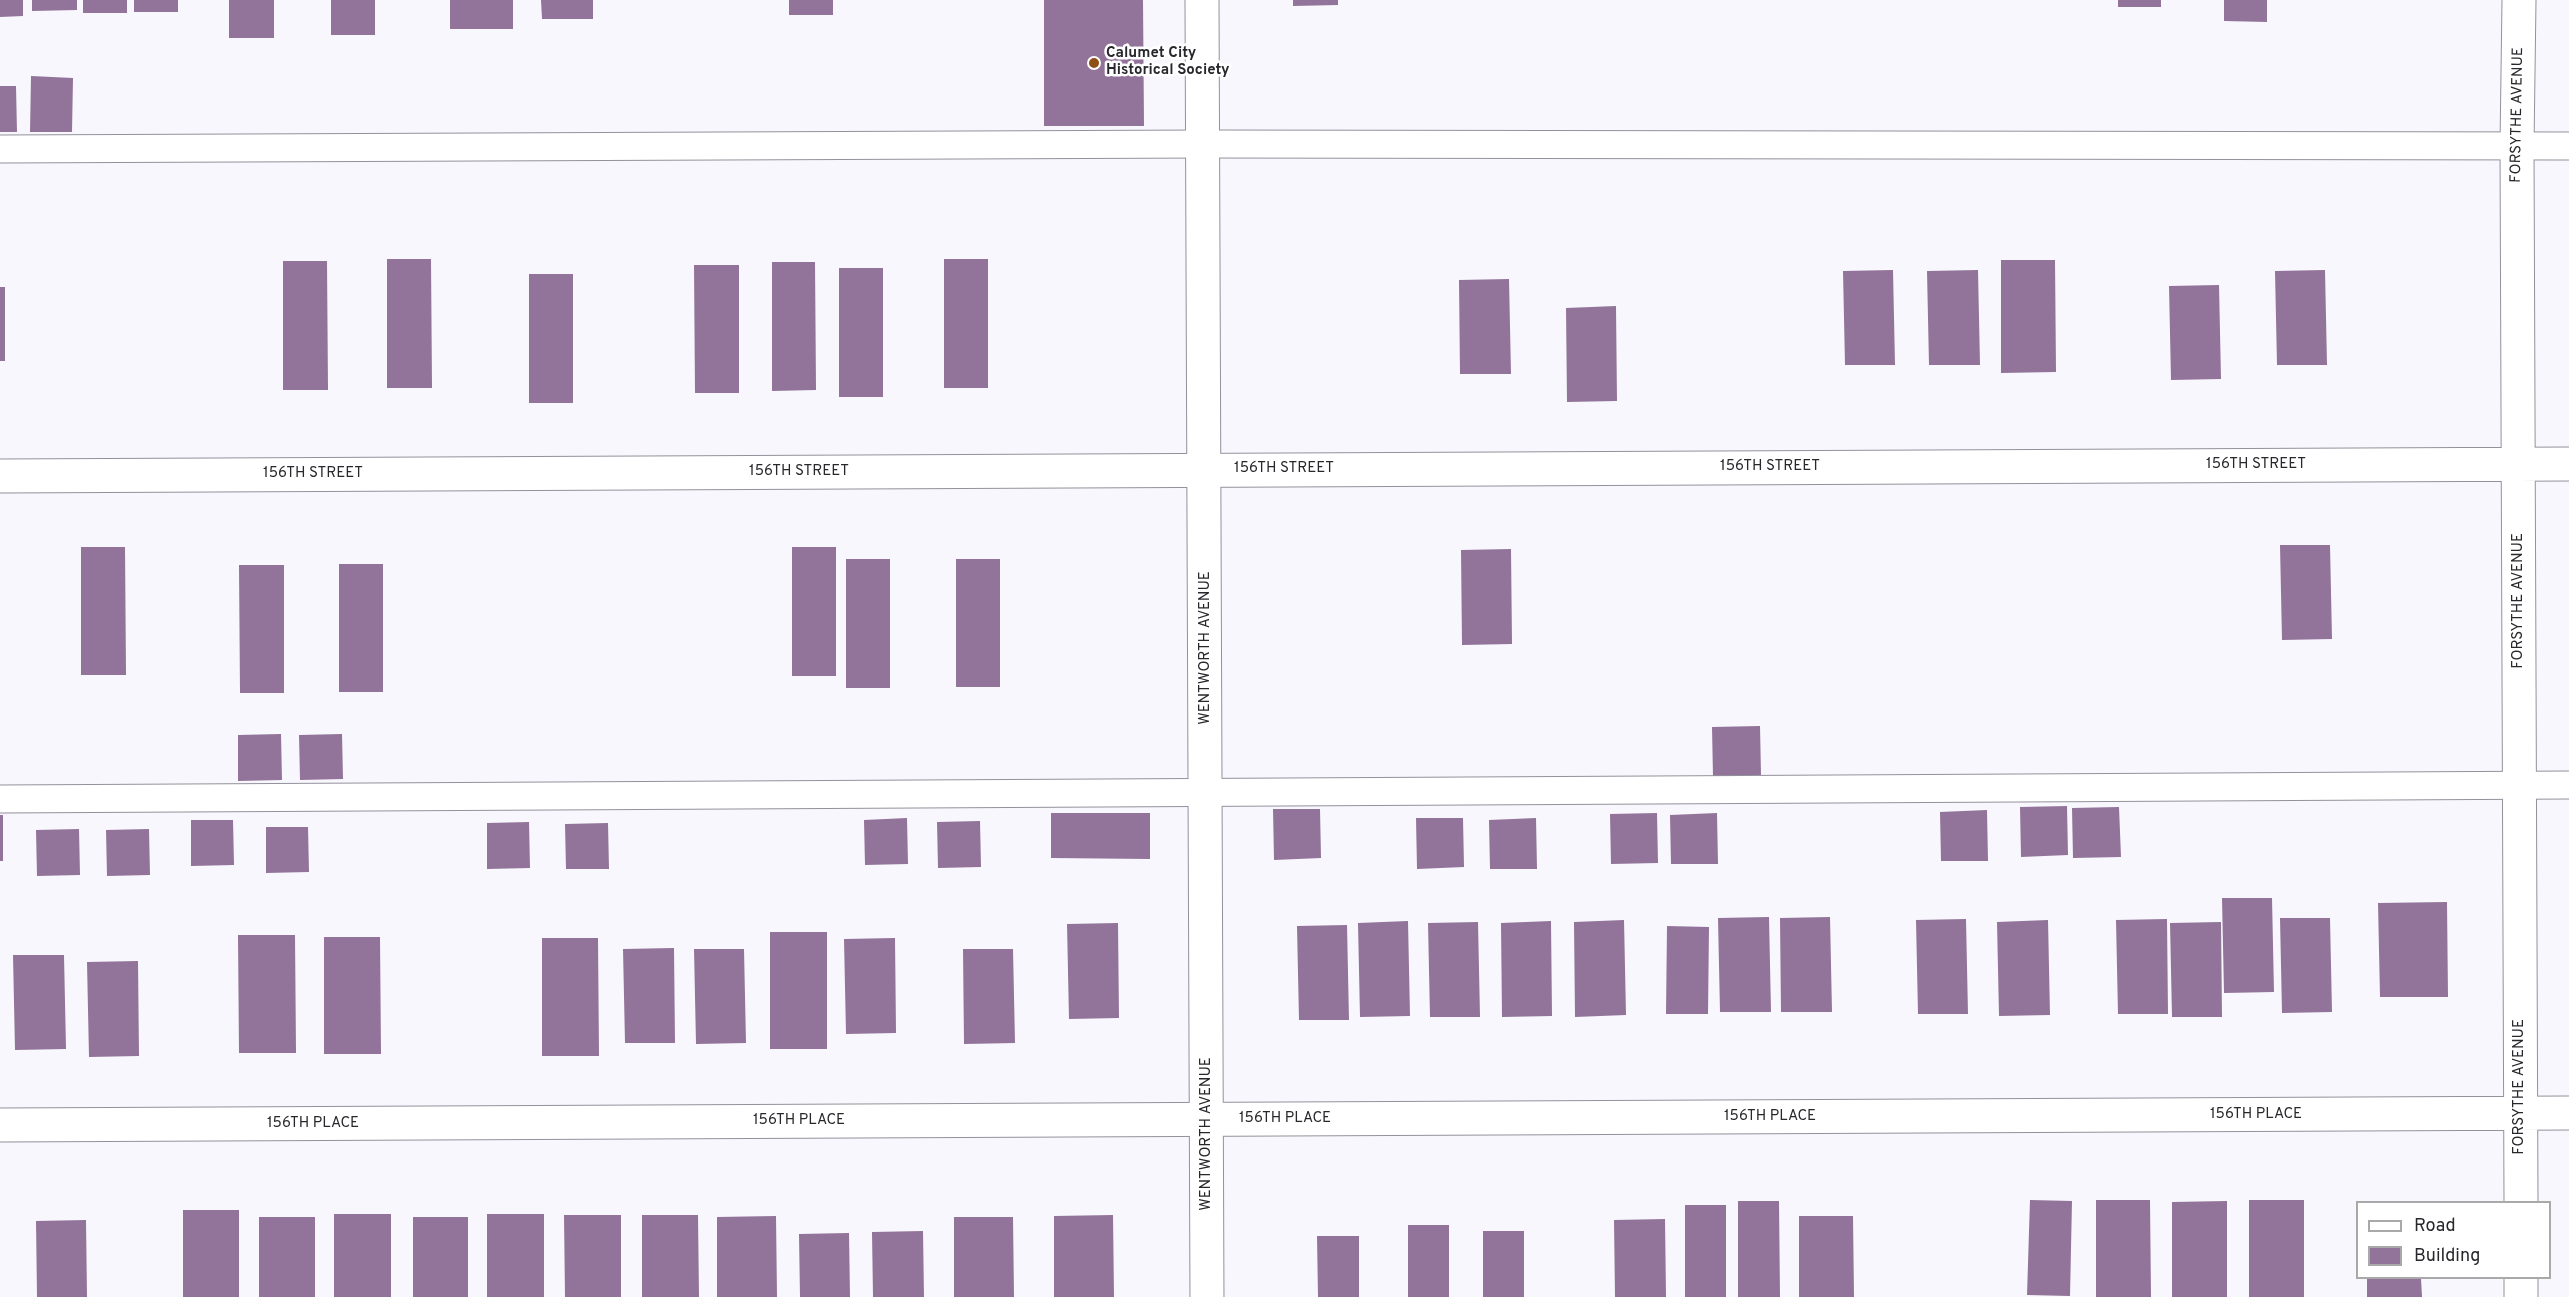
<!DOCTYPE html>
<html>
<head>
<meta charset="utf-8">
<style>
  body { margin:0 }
  #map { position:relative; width:2569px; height:1297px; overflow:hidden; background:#f8f7fe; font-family:Overpass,sans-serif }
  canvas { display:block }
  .legend { position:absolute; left:2356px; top:1201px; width:195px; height:78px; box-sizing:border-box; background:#fff; border:2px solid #a9a9aa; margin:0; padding:8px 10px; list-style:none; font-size:18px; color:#28272b }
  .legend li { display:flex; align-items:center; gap:12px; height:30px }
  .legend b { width:30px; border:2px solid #a9a9aa }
</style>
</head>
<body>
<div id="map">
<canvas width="2569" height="1297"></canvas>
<ul class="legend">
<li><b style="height:8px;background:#fff"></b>Road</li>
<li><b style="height:16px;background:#927399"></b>Building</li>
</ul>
</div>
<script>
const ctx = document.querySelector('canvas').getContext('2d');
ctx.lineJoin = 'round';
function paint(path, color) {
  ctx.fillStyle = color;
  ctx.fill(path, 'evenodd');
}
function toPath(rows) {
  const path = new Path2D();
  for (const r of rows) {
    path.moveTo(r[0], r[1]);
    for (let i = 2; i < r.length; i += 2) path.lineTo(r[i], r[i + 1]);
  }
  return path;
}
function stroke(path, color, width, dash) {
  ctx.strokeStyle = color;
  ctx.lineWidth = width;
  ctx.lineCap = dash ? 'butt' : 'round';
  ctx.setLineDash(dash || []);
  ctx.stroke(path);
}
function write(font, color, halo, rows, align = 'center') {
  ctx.font = font + ' Overpass,sans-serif';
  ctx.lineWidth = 5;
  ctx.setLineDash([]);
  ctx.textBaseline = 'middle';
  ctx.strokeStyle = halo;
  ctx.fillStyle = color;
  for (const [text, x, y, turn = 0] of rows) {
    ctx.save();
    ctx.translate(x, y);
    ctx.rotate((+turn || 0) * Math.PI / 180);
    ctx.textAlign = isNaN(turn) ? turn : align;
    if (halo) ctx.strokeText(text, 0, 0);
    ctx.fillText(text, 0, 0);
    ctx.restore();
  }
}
paint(toPath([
  [0,0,23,0,23,16,0,17],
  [32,0,77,0,77,10,32,11],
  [83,0,127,0,127,13,83,13],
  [134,0,178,0,178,12,134,12],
  [229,0,274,0,274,38,229,38],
  [331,0,375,0,375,35,331,35],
  [450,0,513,0,513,29,450,29],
  [541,0,593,0,593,19,542,19],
  [789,0,833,0,833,15,789,15],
  [1044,0,1143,0,1144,126,1044,126],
  [1293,0,1338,0,1338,5,1293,6],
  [2118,0,2161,0,2161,7,2118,7],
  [2224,0,2267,0,2267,22,2224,21],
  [31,76,73,78,72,132,30,132],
  [0,86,16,86,17,132,0,132],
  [387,259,431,259,432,388,387,388],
  [944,259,988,259,988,388,944,388],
  [2001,260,2055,260,2056,372,2001,373],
  [283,261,327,261,328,390,283,390],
  [772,262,815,262,816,390,772,391],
  [694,265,739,265,739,393,695,393],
  [839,268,883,268,883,397,839,397],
  [1893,270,1895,365,1845,365,1843,271],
  [1978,270,1980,365,1929,365,1927,271],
  [2325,270,2327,365,2277,365,2275,271],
  [529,274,573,274,573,403,529,403],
  [1509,279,1511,374,1460,374,1459,280],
  [2219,285,2221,379,2171,380,2169,286],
  [0,287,5,287,5,361,0,361],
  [1616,306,1617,401,1567,402,1566,308],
  [2280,545,2330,545,2332,639,2282,640],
  [81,547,125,547,126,675,81,675],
  [792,547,836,547,836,676,792,676],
  [1511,549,1512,644,1462,645,1461,550],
  [846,559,890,559,890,688,846,688],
  [956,559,1000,559,1000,687,956,687],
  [339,564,383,564,383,692,339,692],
  [239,565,284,565,284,693,240,693],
  [1760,726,1761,775,1713,777,1712,727],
  [281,734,282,780,238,781,238,735],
  [342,734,343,779,300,780,299,735],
  [2067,806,2068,855,2021,857,2020,807],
  [2119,807,2121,857,2073,858,2072,808],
  [1273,809,1320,809,1321,858,1274,860],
  [1987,810,1988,861,1941,861,1940,812],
  [1051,813,1150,813,1150,859,1051,858],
  [1657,813,1658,863,1611,864,1610,814],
  [1717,813,1718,864,1671,864,1670,815],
  [0,815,3,815,3,861,0,861],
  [907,818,908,864,865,865,864,820],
  [1416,818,1463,818,1464,867,1417,869],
  [1536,818,1537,869,1490,869,1489,820],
  [191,820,233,820,234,865,191,866],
  [980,821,981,867,938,868,937,822],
  [529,822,530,868,487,869,487,823],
  [608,823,609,869,566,869,565,824],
  [266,827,308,827,309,872,266,873],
  [79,829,80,875,37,876,36,830],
  [149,829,150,875,107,876,106,830],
  [2222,898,2272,898,2274,992,2224,993],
  [2447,902,2448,997,2380,997,2378,903],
  [1769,917,1771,1012,1720,1012,1718,918],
  [1830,917,1832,1012,1781,1012,1780,918],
  [2280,918,2330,918,2332,1012,2282,1013],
  [1966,919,1968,1014,1918,1014,1916,920],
  [2167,919,2168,1014,2118,1014,2116,920],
  [1624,920,1626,1015,1575,1017,1574,922],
  [2048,920,2050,1015,1999,1016,1997,922],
  [1408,921,1410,1016,1360,1017,1358,923],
  [1551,921,1552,1016,1502,1017,1501,923],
  [1478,922,1480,1017,1430,1017,1428,923],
  [2221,922,2222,1017,2172,1017,2170,923],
  [1118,923,1119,1018,1069,1019,1067,924],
  [1347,925,1349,1020,1299,1020,1297,926],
  [1667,926,1709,927,1708,1014,1666,1014],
  [770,932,827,932,827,1049,770,1049],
  [238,935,295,935,296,1053,239,1053],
  [324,937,380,937,381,1054,324,1054],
  [542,938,598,938,599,1056,542,1056],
  [895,938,896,1033,846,1034,844,939],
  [674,948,675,1043,625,1043,623,949],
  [694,949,744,949,746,1043,696,1044],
  [963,949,1013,949,1015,1043,964,1044],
  [13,955,64,955,66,1049,15,1050],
  [138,961,139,1056,89,1057,87,962],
  [2030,1200,2072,1201,2070,1296,2027,1295],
  [2096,1200,2150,1200,2151,1297,2096,1297],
  [2249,1200,2304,1200,2304,1297,2249,1297],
  [1738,1201,1779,1201,1780,1297,1738,1297],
  [2227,1201,2227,1297,2172,1297,2172,1202],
  [1685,1205,1726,1205,1726,1297,1685,1297],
  [183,1210,239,1210,239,1297,183,1297],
  [334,1214,391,1214,391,1297,334,1297],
  [487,1214,544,1214,544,1297,487,1297],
  [564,1215,621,1215,621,1297,565,1297],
  [642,1215,698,1215,699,1297,642,1297],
  [1113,1215,1114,1297,1054,1297,1054,1216],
  [776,1216,777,1297,717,1297,717,1217],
  [1799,1216,1853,1216,1854,1297,1799,1297],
  [259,1217,315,1217,315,1297,259,1297],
  [413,1217,468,1217,468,1297,413,1297],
  [954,1217,1013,1217,1014,1297,954,1297],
  [1665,1219,1666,1297,1615,1297,1614,1220],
  [86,1220,87,1297,37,1297,36,1221],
  [1408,1225,1449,1225,1449,1297,1408,1297],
  [923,1231,924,1297,873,1297,872,1232],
  [1483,1231,1524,1231,1524,1297,1483,1297],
  [849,1233,850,1297,800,1297,799,1234],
  [1317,1236,1359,1236,1359,1297,1318,1297],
  [2367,1278,2421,1278,2422,1297,2367,1297]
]), '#927399');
const service = toPath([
  [0,149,1203,144,2569,146],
  [0,799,2569,785]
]);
const minor = toPath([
  [2519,0,2517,146,2521,1202],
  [0,476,2569,464],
  [0,1125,2569,1113],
  [2521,1278,2521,1297]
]);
const tertiary = toPath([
  [1202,0,1207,1297]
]);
stroke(service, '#93919b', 29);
stroke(minor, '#93919b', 35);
stroke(tertiary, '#93919b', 35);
stroke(service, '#fff', 27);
stroke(minor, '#fff', 33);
stroke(tertiary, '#fff', 33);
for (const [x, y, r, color] of [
  [1094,63,6,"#8e5014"]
]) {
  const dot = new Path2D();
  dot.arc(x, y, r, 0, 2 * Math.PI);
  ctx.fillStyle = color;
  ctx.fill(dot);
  stroke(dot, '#fff', 2);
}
write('bold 15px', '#28272b', '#fff', [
  ["Calumet City",1106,54],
  ["Historical Society",1106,71]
], 'left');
write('15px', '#28272b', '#fff', [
  ["FORSYTHE AVENUE",2518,115,-89],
  ["156TH STREET",2256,465],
  ["156TH STREET",1770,467],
  ["156TH STREET",1284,469],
  ["156TH STREET",799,472],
  ["156TH STREET",313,474],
  ["FORSYTHE AVENUE",2519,601,-90],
  ["WENTWORTH AVENUE",1206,648,-90],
  ["FORSYTHE AVENUE",2520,1087,-90],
  ["156TH PLACE",2256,1115],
  ["156TH PLACE",1770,1117],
  ["156TH PLACE",1285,1119],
  ["156TH PLACE",799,1121],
  ["156TH PLACE",313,1124],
  ["WENTWORTH AVENUE",1207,1134,-90]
]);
</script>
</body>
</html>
